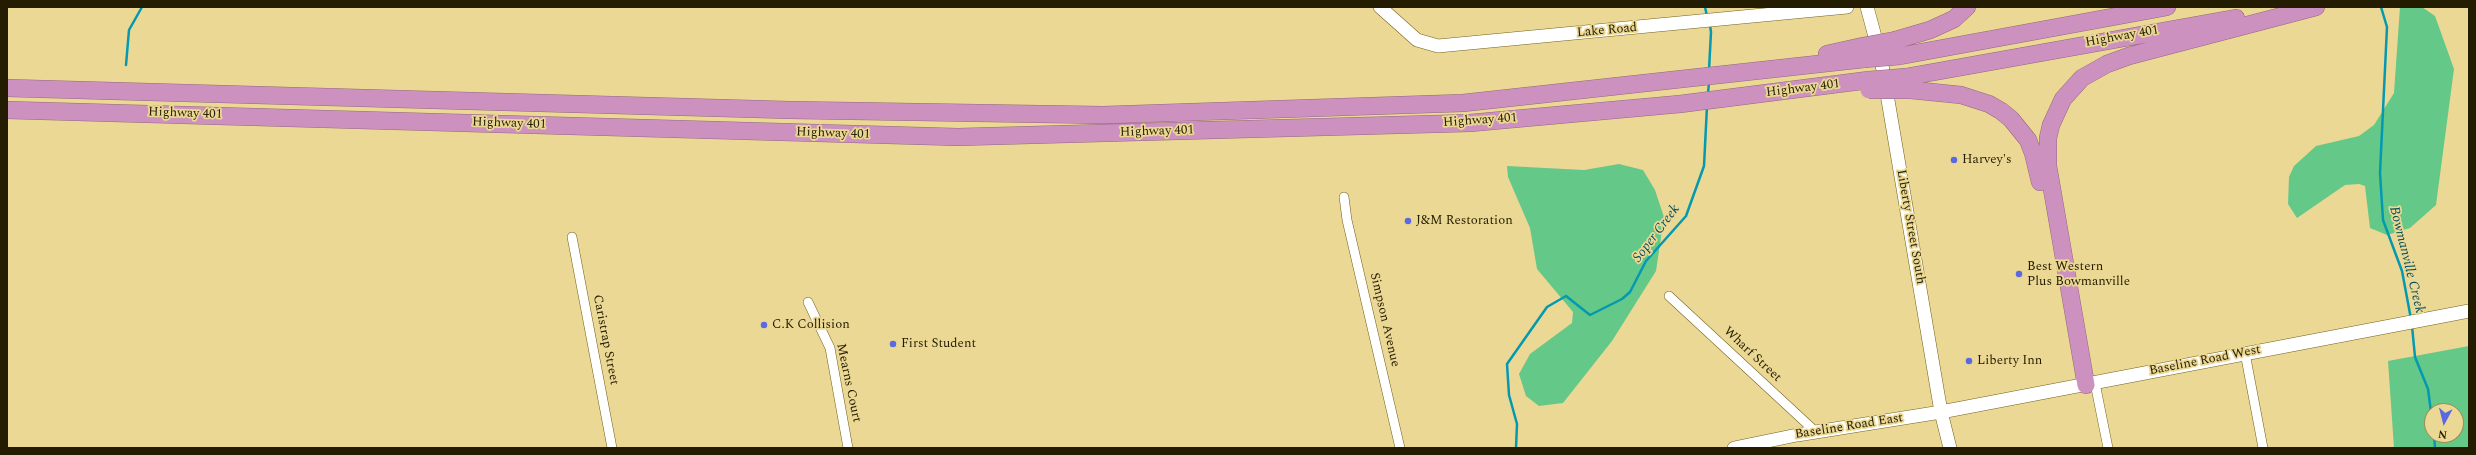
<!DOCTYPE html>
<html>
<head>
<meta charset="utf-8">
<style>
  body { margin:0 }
  #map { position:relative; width:2476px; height:455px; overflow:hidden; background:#ebd894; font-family:Spectral,serif }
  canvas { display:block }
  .frame { position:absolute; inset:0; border:8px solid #231c01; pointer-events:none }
  .north { position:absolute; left:2424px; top:403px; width:40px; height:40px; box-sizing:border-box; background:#ebd894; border:1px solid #9b8d59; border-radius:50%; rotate:187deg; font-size:11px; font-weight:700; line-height:16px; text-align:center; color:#231c01 }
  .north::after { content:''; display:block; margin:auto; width:14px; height:18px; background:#5b69e0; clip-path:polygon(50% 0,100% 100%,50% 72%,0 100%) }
</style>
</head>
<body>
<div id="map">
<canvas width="2476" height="455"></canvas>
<div class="frame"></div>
<div class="north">N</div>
</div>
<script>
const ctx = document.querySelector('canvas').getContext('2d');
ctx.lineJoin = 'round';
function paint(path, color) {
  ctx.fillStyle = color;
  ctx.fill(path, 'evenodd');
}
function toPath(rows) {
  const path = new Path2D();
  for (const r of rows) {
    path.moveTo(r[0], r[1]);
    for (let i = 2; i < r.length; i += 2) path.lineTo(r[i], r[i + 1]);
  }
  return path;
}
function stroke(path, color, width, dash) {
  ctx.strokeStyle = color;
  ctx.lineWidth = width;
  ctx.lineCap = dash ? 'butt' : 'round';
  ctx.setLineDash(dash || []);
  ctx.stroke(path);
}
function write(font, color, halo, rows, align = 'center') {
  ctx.font = font + ' Spectral,serif';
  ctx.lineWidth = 3.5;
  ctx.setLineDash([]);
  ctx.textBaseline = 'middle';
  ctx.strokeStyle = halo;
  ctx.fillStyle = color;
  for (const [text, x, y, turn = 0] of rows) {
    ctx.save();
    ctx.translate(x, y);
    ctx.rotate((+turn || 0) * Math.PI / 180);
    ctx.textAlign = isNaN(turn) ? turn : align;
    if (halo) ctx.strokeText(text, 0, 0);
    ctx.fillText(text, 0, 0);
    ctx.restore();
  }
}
paint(toPath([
  [2400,7,2422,7,2435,16,2454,69,2436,205,2410,228,2387,235,2370,228,2365,186,2359,184,2345,185,2297,218,2288,204,2289,177,2294,166,2316,146,2359,136,2374,125,2394,93],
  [1619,164,1643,170,1655,190,1664,217,1656,271,1612,341,1563,403,1539,406,1526,396,1519,374,1530,354,1572,323,1573,312,1537,269,1530,228,1508,177,1507,166,1584,170],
  [2469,346,2469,448,2394,448,2388,361],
  [2432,411,2456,411,2456,435,2432,435]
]), '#64c889');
stroke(toPath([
  [1705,7,1707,16],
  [2381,7,2387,27,2380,173,2383,220,2402,271,2411,319],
  [126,65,129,30,142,7],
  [1709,70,1711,32,1710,25],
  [1708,93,1709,83],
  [2412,326,2415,357,2428,389,2432,420],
  [2434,435,2435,448],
  [1516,448,1517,424,1509,395,1507,364,1547,307,1566,296,1590,315,1622,299,1630,292,1646,261,1686,216,1704,166,1707,106]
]), '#0399b1', 2.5);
const street = toPath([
  [1344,197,1347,220,1400,448],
  [572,237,612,448],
  [1669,296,1817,433],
  [808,302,830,348,848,448],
  [2245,353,2263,448],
  [2095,383,2108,448]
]);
const secondary = toPath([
  [1380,7,1417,40,1438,46,1847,7],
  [1867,7,1881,59,1941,412,1950,448],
  [1734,448,1797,435,1941,412,2469,311]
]);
const highway = toPath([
  [1896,40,1930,30,1954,19,1967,7],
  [1827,54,1863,46],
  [1900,56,2167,7],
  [1906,77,2236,18],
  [7,88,790,110,1103,115,1463,103,1864,59],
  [1911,90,1961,95,1989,104,2001,111,2011,119,2028,140,2033,153,2040,182],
  [7,110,958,137,1470,123,1680,104,1869,80],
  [2086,385,2048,166,2048,138,2051,125,2063,99,2082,78,2107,64,2129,56,2316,7]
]);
stroke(street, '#74621e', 10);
stroke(secondary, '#74621e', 14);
stroke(highway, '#92687d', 18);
stroke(street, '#fff', 9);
stroke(secondary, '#fff', 13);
stroke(highway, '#cd91c0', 17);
const highwayBridge = toPath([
  [1863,46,1896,40],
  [1864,59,1900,56],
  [1869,80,1906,77],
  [1869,90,1911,90]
]);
stroke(highwayBridge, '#92687d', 18, []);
stroke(highwayBridge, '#cd91c0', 17);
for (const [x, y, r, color] of [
  [1954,160,4,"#5b69e0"],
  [1408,221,4,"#5b69e0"],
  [2019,274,4,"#5b69e0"],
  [764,325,4,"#5b69e0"],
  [893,344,4,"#5b69e0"],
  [1969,361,4,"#5b69e0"]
]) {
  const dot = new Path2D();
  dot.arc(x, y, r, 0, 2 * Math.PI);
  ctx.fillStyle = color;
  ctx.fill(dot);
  stroke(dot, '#ebd894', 1.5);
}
write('13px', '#231c01', '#ebd894', [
  ["Lake Road",1607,31,-5],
  ["Highway 401",2122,37,-10],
  ["Highway 401",1803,89,-7],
  ["Highway 401",185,114,2],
  ["Highway 401",1480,121,-4],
  ["Highway 401",509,124,2],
  ["Highway 401",1157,132,-2],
  ["Highway 401",833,134,2],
  ["Liberty Street South",1910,227,80],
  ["Simpson Avenue",1384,320,77],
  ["Caristrap Street",605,340,79],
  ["Wharf Street",1752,355,43],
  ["Baseline Road West",2205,361,-11],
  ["Mearns Court",848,383,78],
  ["Baseline Road East",1849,427,-9]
]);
write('13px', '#231c01', '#ebd894', [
  ["Harvey's",1962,160],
  ["J&M Restoration",1416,221],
  ["Best Western",2027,267],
  ["Plus Bowmanville",2027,282],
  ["C.K Collision",772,325],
  ["First Student",901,344],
  ["Liberty Inn",1977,361]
], 'left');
write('italic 14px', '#044e5b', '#ebd894', [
  ["Soper Creek",1657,234,-53],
  ["Bowmanville Creek",2406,260,76]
]);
</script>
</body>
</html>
